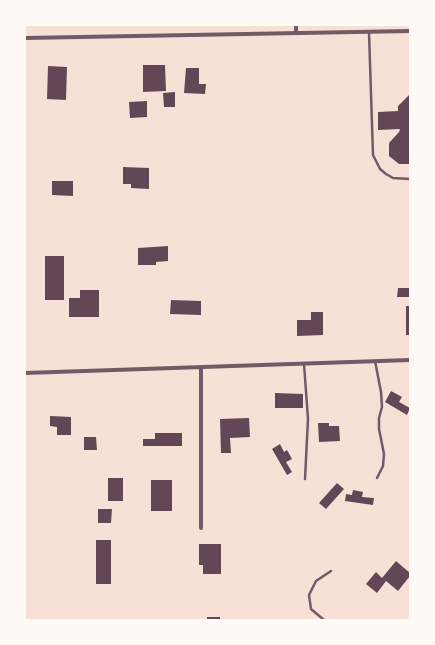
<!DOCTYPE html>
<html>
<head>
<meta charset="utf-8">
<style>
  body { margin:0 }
  #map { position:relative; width:435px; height:645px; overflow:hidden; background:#f7e1d7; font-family:Poppins,sans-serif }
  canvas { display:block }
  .frame { position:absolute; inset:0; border:26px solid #fffaf5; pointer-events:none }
</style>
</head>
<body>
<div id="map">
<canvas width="435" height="645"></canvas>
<div class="frame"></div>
</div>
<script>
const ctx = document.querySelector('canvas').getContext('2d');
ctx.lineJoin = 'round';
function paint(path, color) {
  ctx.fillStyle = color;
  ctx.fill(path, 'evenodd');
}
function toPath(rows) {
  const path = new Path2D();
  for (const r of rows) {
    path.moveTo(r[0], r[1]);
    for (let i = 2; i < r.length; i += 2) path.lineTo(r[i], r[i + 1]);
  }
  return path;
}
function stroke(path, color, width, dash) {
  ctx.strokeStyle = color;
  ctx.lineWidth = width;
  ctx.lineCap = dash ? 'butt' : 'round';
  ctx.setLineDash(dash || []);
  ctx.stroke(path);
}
paint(toPath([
  [143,65,165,65,166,91,143,92],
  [48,66,67,67,66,100,47,99],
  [186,68,199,68,199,84,206,84,205,94,184,93],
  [175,92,175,107,164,107,163,93],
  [410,94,410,164,399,164,389,156,389,143,399,132,400,129,378,130,378,112,398,111,398,106],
  [147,101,147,117,130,118,129,102],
  [123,167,149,168,149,189,131,188,131,184,123,184],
  [52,181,73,181,73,196,52,195],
  [168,246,168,261,156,262,156,265,138,265,138,248],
  [45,256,64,256,64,300,45,300],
  [398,288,410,288,410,297,397,297],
  [80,290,99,290,99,317,69,317,69,298,80,298],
  [171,300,201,301,201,315,170,314],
  [406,306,410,306,410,335,406,335],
  [311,312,323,312,323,335,297,336,297,320,311,320],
  [391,391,402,397,399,402,410,408,407,415,385,402],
  [275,393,303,394,303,408,275,408],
  [50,416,71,417,71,435,57,435,57,427,50,426],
  [249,418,250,437,230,438,231,453,221,453,220,419],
  [318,423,329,423,329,426,339,426,340,441,319,442],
  [155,433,182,433,182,446,143,446,143,439,155,439],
  [84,437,96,437,97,450,84,450],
  [280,444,284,452,287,450,292,459,286,462,292,472,287,475,272,449],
  [108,478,123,478,123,501,108,501],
  [151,480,172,480,172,511,151,511],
  [337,483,344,489,326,509,319,503],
  [353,490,363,492,362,497,374,498,373,505,345,501,346,494,352,495],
  [98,509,112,509,111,523,98,523],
  [96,540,111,540,111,584,96,584],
  [199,544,221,544,221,574,203,574,203,565,199,565],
  [396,561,410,573,410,576,398,591,386,581,377,593,366,584,376,572,382,578],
  [207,617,220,617,220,620,207,620]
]), '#644757');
stroke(toPath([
  [369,32,373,155,380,169,386,174,393,178,410,179],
  [375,361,381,392,382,407,379,418,379,429,384,454,383,466,377,478],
  [304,364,308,419,305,479],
  [324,620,311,609,309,595,316,581,331,571]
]), '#755966', 2.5);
stroke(toPath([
  [296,25,296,33],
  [25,38,410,31],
  [201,367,201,528],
  [25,373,410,360]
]), '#755966', 4);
</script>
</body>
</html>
